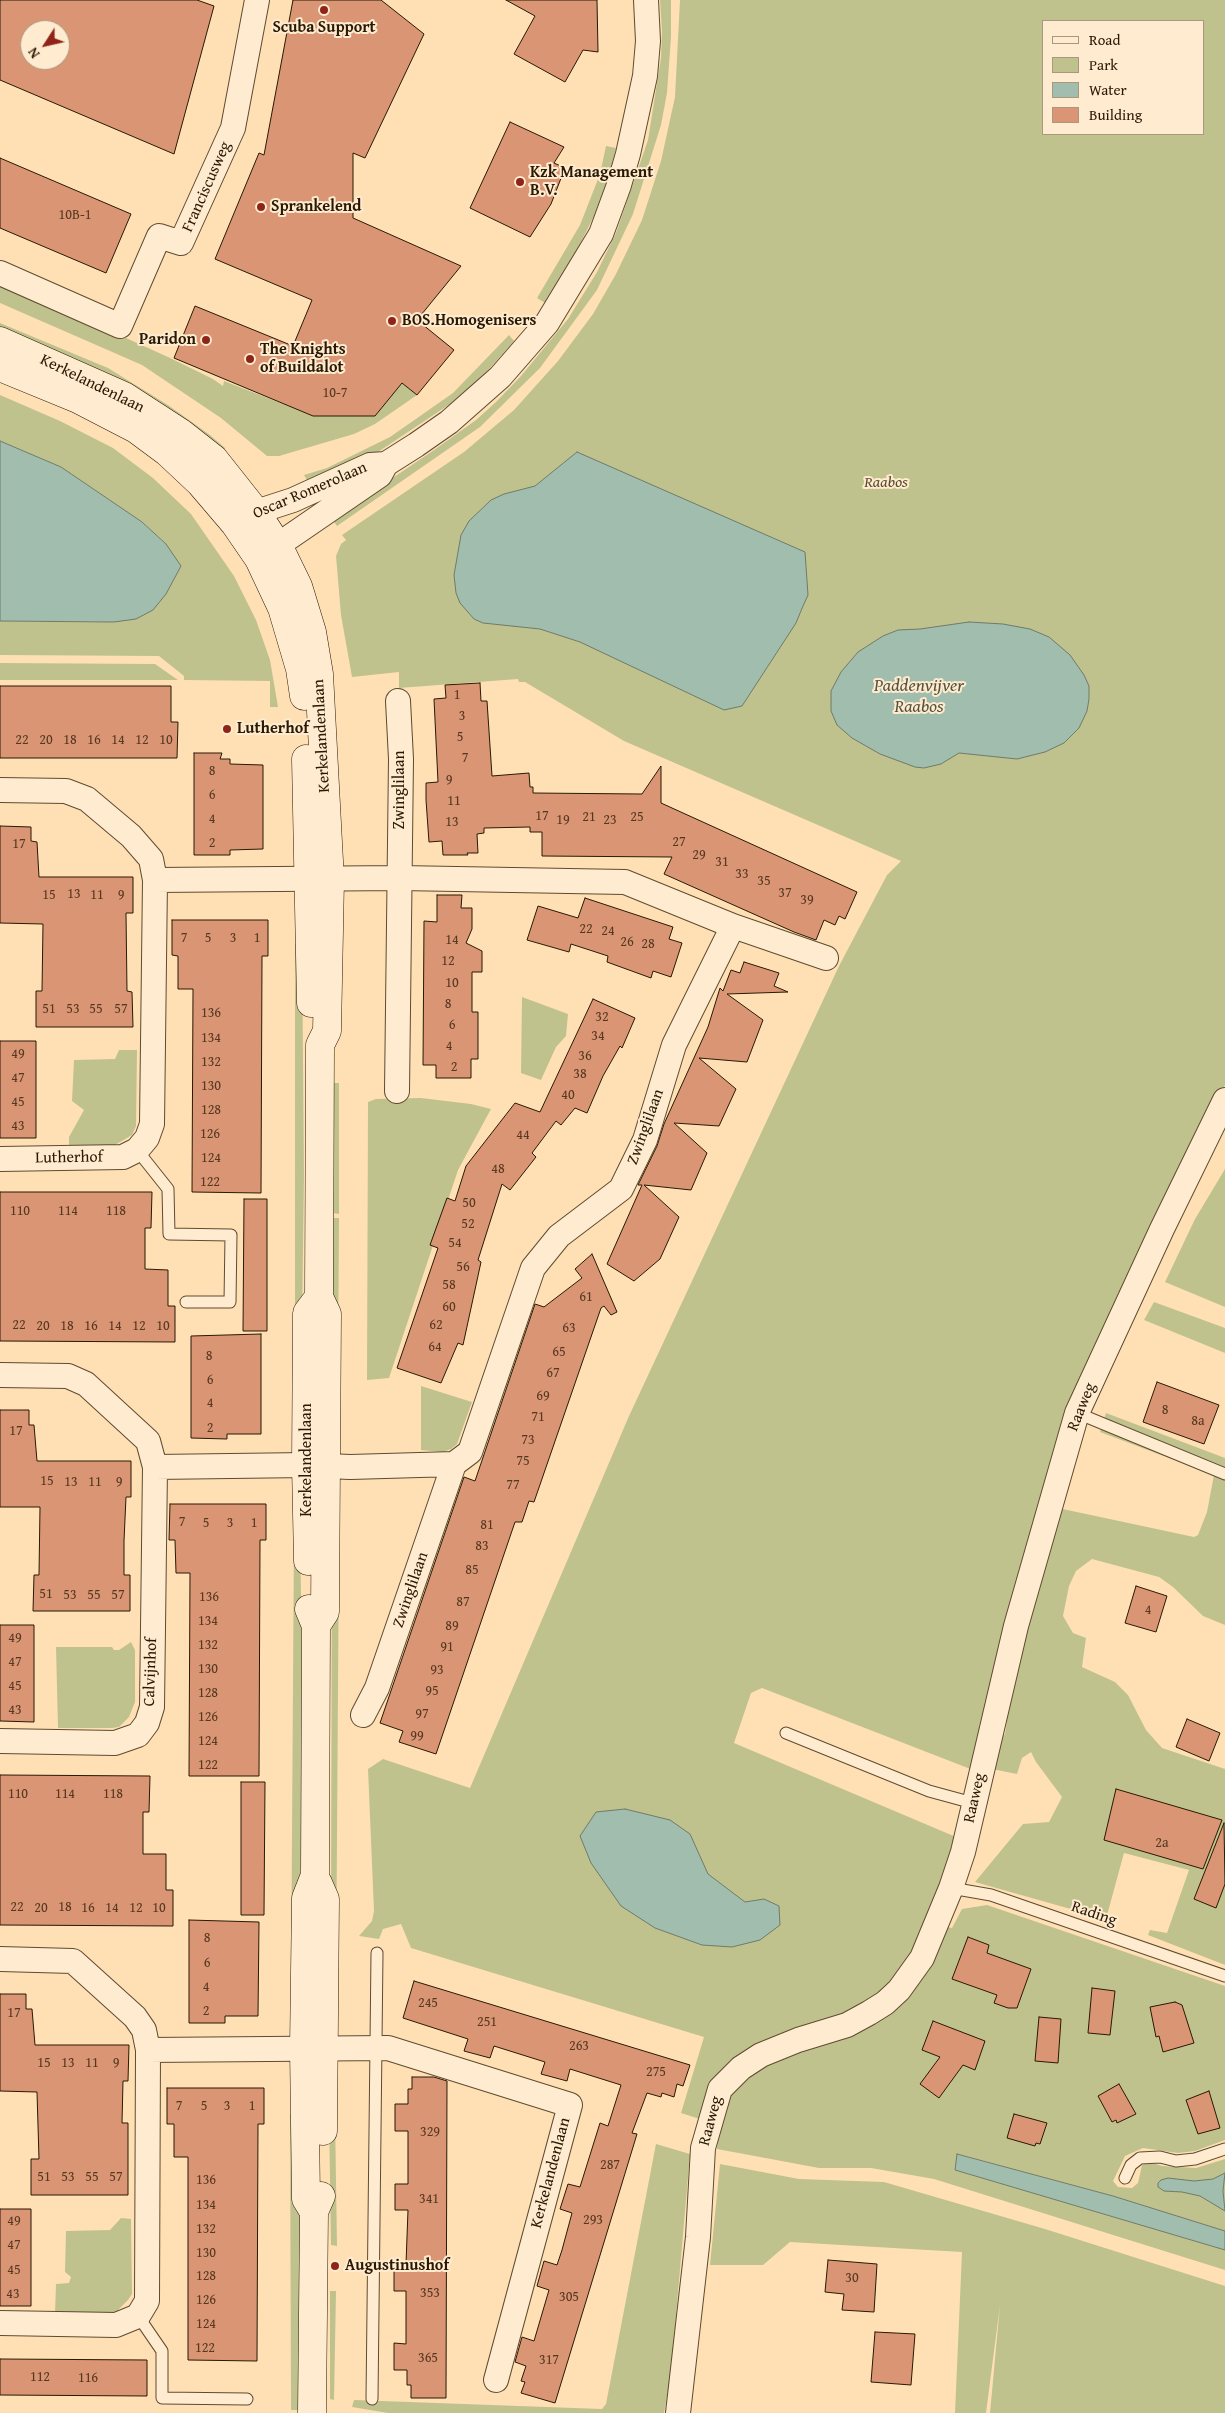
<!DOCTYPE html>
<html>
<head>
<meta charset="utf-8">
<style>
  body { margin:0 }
  #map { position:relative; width:1225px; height:2413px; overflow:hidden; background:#ffe0b5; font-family:"Gentium Book Plus",serif }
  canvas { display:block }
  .legend { position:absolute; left:1042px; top:20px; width:162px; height:115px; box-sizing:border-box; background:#ffebcf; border:1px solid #a9977e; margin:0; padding:6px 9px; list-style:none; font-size:15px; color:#291904 }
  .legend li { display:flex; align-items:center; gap:10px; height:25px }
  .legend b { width:25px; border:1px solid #a9977e }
  .north { position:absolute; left:20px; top:20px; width:50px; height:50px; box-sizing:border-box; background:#ffebcf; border:1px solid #a9977e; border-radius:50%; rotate:235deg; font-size:14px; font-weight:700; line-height:20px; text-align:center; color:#291904 }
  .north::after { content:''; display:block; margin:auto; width:18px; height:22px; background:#8f2418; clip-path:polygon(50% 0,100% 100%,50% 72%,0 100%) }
</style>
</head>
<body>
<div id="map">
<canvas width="1225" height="2413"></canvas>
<ul class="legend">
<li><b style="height:6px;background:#ffebcf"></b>Road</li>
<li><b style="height:14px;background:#c0c28d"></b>Park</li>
<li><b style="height:14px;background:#a0bdad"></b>Water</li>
<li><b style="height:14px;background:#d99574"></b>Building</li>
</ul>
<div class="north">N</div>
</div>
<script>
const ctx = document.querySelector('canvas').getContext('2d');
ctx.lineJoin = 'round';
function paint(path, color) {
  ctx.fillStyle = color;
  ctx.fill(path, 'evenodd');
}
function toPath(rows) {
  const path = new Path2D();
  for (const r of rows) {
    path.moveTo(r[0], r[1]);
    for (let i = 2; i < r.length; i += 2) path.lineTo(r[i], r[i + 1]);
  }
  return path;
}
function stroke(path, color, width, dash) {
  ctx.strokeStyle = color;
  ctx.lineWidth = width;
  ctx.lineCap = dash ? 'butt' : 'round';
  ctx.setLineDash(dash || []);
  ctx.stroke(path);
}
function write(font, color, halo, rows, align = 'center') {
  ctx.font = font + ' "Gentium Book Plus",serif';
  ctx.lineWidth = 4;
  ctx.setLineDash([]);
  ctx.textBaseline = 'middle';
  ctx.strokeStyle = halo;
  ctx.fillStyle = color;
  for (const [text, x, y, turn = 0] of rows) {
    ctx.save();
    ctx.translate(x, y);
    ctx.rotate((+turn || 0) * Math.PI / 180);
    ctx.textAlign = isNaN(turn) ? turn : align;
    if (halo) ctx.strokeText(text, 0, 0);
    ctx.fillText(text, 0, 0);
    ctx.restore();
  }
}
paint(toPath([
  [660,0,671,0,671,37,667,93,661,125,633,214,597,290,540,368,480,427,337,526,332,519,434,450,476,420,496,402,521,376,568,319,597,272,616,233,648,140,661,58,662,31],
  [680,0,1225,0,1225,1085,1111,1313,988,1706,982,1716,979,1727,981,1739,973,1770,762,1688,751,1693,734,1743,956,1837,952,1857,908,1964,878,1995,858,2010,768,2042,703,2120,681,2113,704,2037,411,1948,401,1924,383,1929,379,1939,359,1936,372,1921,374,1911,368,1769,383,1759,470,1788,629,1416,839,966,887,875,901,861,624,741,525,682,519,682,518,679,399,688,399,672,352,677,341,615,336,556,341,544,346,540,342,535,464,452,514,410,558,361,593,314,616,274,642,220,661,161,675,97],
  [1044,21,1204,21,1204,134,1044,134],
  [606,146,616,148,608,179,595,214,568,268,545,303,537,298,580,225,600,174],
  [0,281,168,357,213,379,223,386,224,381,314,416,375,416,401,382,417,395,375,424,354,434,279,456,267,456,221,418,142,365,0,303],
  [0,323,108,368,168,405,210,435,225,448,218,456,0,335],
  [509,335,514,341,482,377,450,404,378,452,309,484,304,475,327,468,390,437,453,393],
  [0,395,60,421,113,448,153,478,191,514,234,576,256,620,270,660,278,707,270,707,270,681,184,680,184,676,159,656,0,655,0,621,114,622,166,544,142,522,61,467,0,441],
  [0,663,155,664,178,680,0,680],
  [295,944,302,944,304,1175,301,1400,295,1400],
  [522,997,568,1014,566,1036,556,1047,541,1080,521,1073],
  [119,1050,137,1050,136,1126,132,1135,115,1145,69,1145,69,1137,84,1110,72,1101,74,1060,115,1059],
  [333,1083,339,1083,339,1214,333,1213],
  [421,1098,471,1104,491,1109,458,1170,389,1378,367,1380,368,1102,376,1099],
  [1225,1169,1225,1307,1165,1282,1195,1219],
  [333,1218,339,1218,338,1360,332,1358],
  [1154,1302,1225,1328,1225,1353,1144,1320],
  [421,1386,472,1402,457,1444,451,1449,443,1452,421,1450],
  [1106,1413,1225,1458,1225,1625,1203,1616,1173,1587,1159,1577,1092,1559,1076,1571,1069,1586,1063,1616,1073,1633,1086,1638,1082,1667,1115,1682,1128,1695,1146,1730,1162,1748,1225,1769,1225,1965,1148,1935,1150,1930,1167,1933,1189,1870,1124,1853,1106,1919,975,1882,1023,1824,1049,1822,1062,1797,1036,1762,1031,1752,1022,1758,1017,1774,992,1769,998,1743,1005,1734,1007,1721,1007,1710,1058,1508,1194,1537,1198,1535,1207,1512,1214,1475,1100,1432],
  [294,1530,300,1530,303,1720,299,1984,291,1985],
  [332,1541,339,1542,336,1984,331,1916],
  [131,1642,135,1650,135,1702,129,1717,119,1727,112,1728,58,1728,56,1647,112,1647,114,1650,119,1650],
  [987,1905,1225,1986,1225,2140,1195,2151,1178,2153,1143,2148,1125,2156,1113,2181,1118,2187,1132,2188,1138,2183,1142,2165,1150,2162,1162,2166,1196,2168,1225,2159,1225,2231,1113,2196,958,2154,955,2170,1225,2250,1225,2270,934,2179,871,2168,819,2168,717,2149,718,2135,728,2098,747,2078,782,2055,851,2032,947,1927,952,1928,962,1909],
  [290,2114,297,2115,301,2194,301,2410,291,2410],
  [329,2115,335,2115,337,2246,331,2245],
  [656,2144,690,2154,671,2373,664,2413,388,2413,352,2407,354,2400,602,2409,606,2404],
  [720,2164,799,2179,884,2182,1045,2229,1225,2286,1225,2413,990,2413,1000,2305,986,2413,955,2413,962,2252,790,2242,763,2265,710,2265],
  [121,2218,131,2219,132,2294,128,2300,117,2311,110,2313,55,2314,56,2284,69,2283,71,2277,65,2272,66,2231,110,2230],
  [330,2291,336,2291,334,2400,330,2399]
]), '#c0c28d');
const water = toPath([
  [0,441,61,467,142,522,166,544,181,566,166,594,153,610,136,619,114,622,0,621,0,441],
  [577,452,805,552,808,595,803,606,796,623,742,706,724,710,580,642,540,629,483,623,474,619,460,603,456,593,454,575,461,535,469,521,491,500,504,494,535,486,577,452],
  [969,622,1003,624,1030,629,1049,637,1070,655,1084,675,1089,686,1089,699,1087,711,1079,728,1064,743,1045,752,1017,759,959,753,941,764,924,768,915,767,880,754,852,738,837,725,831,711,831,691,841,672,858,652,883,636,898,630,920,629,969,622],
  [625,1809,670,1820,690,1834,708,1874,745,1902,764,1899,779,1906,780,1925,760,1940,732,1947,702,1945,655,1928,621,1906,591,1863,580,1836,596,1812,625,1809],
  [957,2154,1113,2196,1225,2231,1225,2250,955,2170,957,2154],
  [1225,2173,1223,2191,1225,2211,1200,2196,1182,2192,1164,2191,1158,2187,1158,2183,1161,2180,1168,2178,1194,2181,1213,2179,1225,2173]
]);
paint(water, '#a0bdad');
stroke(water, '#707b69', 1);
const building = toPath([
  [0,0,197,0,214,6,174,154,0,80,0,0],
  [30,30,60,30,60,60,30,60,30,30],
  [293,0,381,0,424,34,365,158,353,153,353,218,461,266,417,320,454,350,417,395,402,383,375,416,313,416,174,358,195,306,293,346,312,300,215,259,259,153,264,155,293,0],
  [506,0,597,0,598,52,583,50,565,82,514,54,535,16,506,0],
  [510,122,564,147,554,163,565,168,551,204,530,237,470,208,510,122],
  [0,158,131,214,106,273,0,228,0,158],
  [480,683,481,701,487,701,492,776,529,773,530,787,533,787,533,793,642,794,661,766,661,803,857,892,845,919,839,916,835,925,824,920,816,940,794,932,664,874,672,857,542,856,542,832,530,832,530,827,484,828,484,833,477,834,478,853,467,853,468,855,443,855,442,841,429,842,426,800,426,783,438,782,434,699,446,698,445,685,480,683],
  [0,686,171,686,171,722,178,722,177,758,0,758,0,686],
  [194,753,222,753,220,759,230,759,230,764,263,765,263,849,230,850,230,855,194,855,194,753],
  [0,826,31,827,31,841,37,842,39,877,133,877,133,913,126,913,127,991,132,992,133,1027,36,1027,36,991,42,991,43,924,0,923,0,826],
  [437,895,462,895,461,908,472,908,472,929,466,943,482,951,482,972,472,972,472,1012,478,1012,478,1059,471,1059,471,1078,436,1078,436,1065,423,1065,424,921,437,922,437,895],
  [585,898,673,927,669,939,682,943,671,977,653,971,651,978,607,962,608,956,571,944,569,952,527,940,538,906,578,918,585,898],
  [172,920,268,920,268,956,262,956,261,1193,192,1192,193,989,178,989,178,956,172,955,172,920],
  [744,962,779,973,774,986,788,992,727,994,763,1020,747,1062,699,1058,736,1089,719,1126,674,1123,707,1153,691,1190,644,1185,679,1217,660,1259,634,1281,607,1264,642,1185,638,1185,657,1146,664,1124,708,1027,720,988,723,991,731,970,740,973,744,962],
  [593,999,635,1018,622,1048,620,1046,603,1076,587,1113,575,1108,561,1125,556,1121,532,1153,536,1157,510,1190,502,1184,478,1260,481,1262,463,1345,458,1343,441,1383,397,1368,438,1248,430,1245,447,1198,455,1201,466,1166,515,1103,540,1112,593,999],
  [0,1041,36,1041,36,1138,0,1138,0,1041],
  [0,1192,152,1192,151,1228,145,1228,145,1269,168,1270,168,1306,175,1306,175,1342,0,1341,0,1192],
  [244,1199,267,1199,267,1331,243,1331,244,1199],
  [592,1254,617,1312,611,1315,604,1306,601,1308,534,1502,529,1501,522,1522,515,1522,436,1754,399,1742,403,1731,380,1723,464,1477,475,1481,535,1304,544,1307,582,1278,575,1269,592,1254],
  [261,1334,261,1434,227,1434,227,1439,191,1438,191,1336,261,1334],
  [1157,1382,1219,1405,1204,1444,1143,1422,1157,1382],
  [0,1410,29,1410,29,1425,34,1425,37,1461,131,1461,131,1497,126,1497,124,1541,124,1575,130,1575,130,1611,33,1611,34,1575,39,1575,40,1507,0,1507,0,1410],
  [170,1504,266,1504,266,1540,260,1540,259,1776,189,1776,190,1573,176,1573,175,1540,169,1540,170,1504],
  [1136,1586,1167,1596,1156,1632,1125,1623,1136,1586],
  [0,1625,34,1625,34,1722,0,1721,0,1625],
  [1187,1719,1220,1733,1209,1761,1176,1747,1187,1719],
  [0,1775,150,1776,149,1812,143,1812,143,1854,166,1854,166,1890,173,1890,173,1926,0,1925,0,1775],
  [241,1782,265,1782,264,1915,241,1915,241,1782],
  [1116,1789,1222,1820,1203,1869,1104,1840,1116,1789],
  [1224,1823,1225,1884,1216,1908,1194,1899,1224,1823],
  [189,1920,259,1922,258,2016,225,2016,225,2023,189,2023,189,1920],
  [968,1937,989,1945,987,1953,1031,1969,1017,2008,1008,2008,994,2003,997,1995,952,1979,968,1937],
  [414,1981,690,2065,683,2086,677,2084,674,2097,662,2093,661,2097,647,2093,632,2133,637,2134,555,2403,521,2393,525,2382,521,2381,526,2366,515,2362,522,2337,534,2341,549,2290,537,2286,544,2261,557,2265,562,2250,572,2213,560,2209,568,2184,580,2187,600,2123,608,2126,621,2085,570,2069,567,2081,541,2074,545,2062,494,2046,490,2058,464,2051,468,2039,403,2018,414,1981],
  [1092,1988,1115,1991,1110,2035,1088,2033,1092,1988],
  [0,1994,26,1994,26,2009,32,2009,35,2045,129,2045,128,2081,123,2081,122,2123,128,2123,128,2195,31,2195,31,2159,39,2159,37,2092,0,2091,0,1994],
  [1175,2002,1182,2005,1194,2043,1163,2052,1159,2036,1156,2037,1150,2007,1175,2002],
  [1039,2017,1061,2019,1058,2063,1035,2061,1039,2017],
  [933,2021,985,2041,975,2070,963,2065,939,2098,920,2084,940,2057,922,2050,933,2021],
  [412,2077,434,2077,447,2081,446,2398,411,2398,411,2385,407,2385,407,2370,394,2370,394,2343,406,2344,406,2291,394,2291,394,2264,406,2264,408,2210,395,2210,395,2184,408,2184,408,2131,395,2131,395,2104,408,2104,408,2089,412,2089,412,2077],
  [1119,2084,1136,2114,1117,2123,1116,2120,1112,2122,1098,2096,1119,2084],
  [167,2088,264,2088,264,2124,258,2124,257,2361,188,2360,188,2157,174,2157,174,2124,167,2124,167,2088],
  [1209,2091,1220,2128,1198,2134,1186,2100,1209,2091],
  [1014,2114,1047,2123,1040,2144,1036,2143,1035,2146,1007,2138,1014,2114],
  [0,2209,31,2209,31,2306,0,2306,0,2209],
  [828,2260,877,2264,874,2312,842,2310,844,2294,825,2292,828,2260],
  [875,2332,915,2334,911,2385,871,2382,875,2332],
  [0,2359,147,2360,147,2396,0,2395,0,2359]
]);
paint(building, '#d99574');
stroke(building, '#291904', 1);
const lane = toPath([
  [137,1150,168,1189,169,1234,231,1235,230,1302,186,1302],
  [1077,1413,1225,1474],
  [786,1733,929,1791,973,1803],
  [951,1888,991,1895,1225,1976],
  [1125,2178,1131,2165,1140,2158,1160,2157,1176,2161,1195,2159,1225,2149],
  [138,2316,162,2351,162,2398,247,2399],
  [372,2399,377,1953]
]);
const street = toPath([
  [0,273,120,326,159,236,181,243,233,128,257,0],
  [240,522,256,512,293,500,370,465,386,464,416,445,449,422,500,377,547,323,601,234,619,185,628,154,645,76,648,41,646,0],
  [262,556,380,475,386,464],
  [0,790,66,791,87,799,131,836,151,859,155,880,152,1124,147,1138,137,1150,123,1157,0,1159],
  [155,880,400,878,625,882,733,926,826,958],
  [397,1091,401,759,398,701],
  [0,1375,68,1376,86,1384,148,1441,155,1467,152,1707,147,1723,138,1735,115,1743,0,1741],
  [155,1467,306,1465,350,1467,454,1464],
  [363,1715,377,1688,454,1464,470,1452,533,1268,559,1236,621,1189,645,1140,674,1045,733,926],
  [0,1959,73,1961,135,2017,144,2030,148,2050,147,2301,138,2316,116,2325,0,2323],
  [148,2050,388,2048,570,2105,496,2380],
  [678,2413,698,2237,703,2148,720,2089,741,2068,761,2055,798,2040,847,2025,869,2013,885,2003,899,1990,922,1958,951,1888,963,1852,1016,1626,1077,1413,1162,1229,1225,1100]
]);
const secondary = toPath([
  [0,341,124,396,181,433,214,459,256,512,280,549,298,586,312,632,319,674,330,880,327,1031,320,1045,319,1297,327,1314,325,1612,316,1626],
  [0,367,78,399,136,429,167,452,200,483,235,524,259,559,282,608,300,669,304,696],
  [306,759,311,1003],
  [308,1561,306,1465,307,1313,319,1297],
  [309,1609,316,1626,315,1875,306,1898,304,2048,306,2199,314,2212],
  [318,1883,325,1899,323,2131],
  [312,2413,314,2212,321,2196]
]);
stroke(lane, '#5e4b30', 13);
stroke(street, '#5e4b30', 26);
stroke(secondary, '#291904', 29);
stroke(lane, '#ffebcf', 11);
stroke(street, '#ffebcf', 24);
stroke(secondary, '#ffebcf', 28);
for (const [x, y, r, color] of [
  [324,10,5,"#8f2418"],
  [520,182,5,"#8f2418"],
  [261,207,5,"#8f2418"],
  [392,321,5,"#8f2418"],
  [206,340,5,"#8f2418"],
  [250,359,5,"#8f2418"],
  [227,729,5,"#8f2418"],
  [335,2266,5,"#8f2418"]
]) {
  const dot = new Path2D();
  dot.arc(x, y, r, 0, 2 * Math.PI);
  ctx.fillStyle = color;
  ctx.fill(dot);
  stroke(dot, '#ffebcf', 2);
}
write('14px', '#553820', null, [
  ["10B-1",75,215],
  ["10-7",335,393],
  ["1",457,695],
  ["3",462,716],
  ["5",460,737],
  ["22",22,740],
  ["20",46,740],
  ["18",70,740],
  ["16",94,740],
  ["14",118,740],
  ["12",142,740],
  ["10",166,740],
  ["7",465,758],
  ["8",212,771],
  ["9",449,780],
  ["6",212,795],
  ["11",454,801],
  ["17",542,816],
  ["21",589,817],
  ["25",637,817],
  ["4",212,819],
  ["19",563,820],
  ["23",610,820],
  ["13",452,822],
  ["27",679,842],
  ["2",212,843],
  ["17",19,844],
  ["29",699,855],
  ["31",722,862],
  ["33",742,874],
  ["35",764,881],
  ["37",785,893],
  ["13",74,894],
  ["15",49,895],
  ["11",97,895],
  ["9",121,895],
  ["39",807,900],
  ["22",586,929],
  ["24",608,931],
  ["7",184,938],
  ["5",208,938],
  ["3",233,938],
  ["1",257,938],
  ["14",452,940],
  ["26",627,942],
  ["28",648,944],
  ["12",448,961],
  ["10",452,983],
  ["8",448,1004],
  ["51",49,1009],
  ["53",73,1009],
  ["55",96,1009],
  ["57",121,1009],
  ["136",211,1013],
  ["32",602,1017],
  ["6",452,1025],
  ["34",598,1036],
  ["134",211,1038],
  ["4",449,1046],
  ["49",18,1054],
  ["36",585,1056],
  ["132",211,1062],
  ["2",454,1067],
  ["38",580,1074],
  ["47",18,1078],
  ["130",211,1086],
  ["40",568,1095],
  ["45",18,1102],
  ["128",211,1110],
  ["43",18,1126],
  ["126",210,1134],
  ["44",523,1135],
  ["124",211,1158],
  ["48",498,1169],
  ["122",210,1182],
  ["50",469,1203],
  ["110",20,1211],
  ["114",68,1211],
  ["118",116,1211],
  ["52",468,1224],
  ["54",455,1243],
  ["56",463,1267],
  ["58",449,1285],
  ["61",586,1297],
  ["60",449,1307],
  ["22",19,1325],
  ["62",436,1325],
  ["20",43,1326],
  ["18",67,1326],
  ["16",91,1326],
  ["14",115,1326],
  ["12",139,1326],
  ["10",163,1326],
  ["63",569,1328],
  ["64",435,1347],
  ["65",559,1352],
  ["8",209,1356],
  ["67",553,1373],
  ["6",210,1380],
  ["69",543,1396],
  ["4",210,1403],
  ["8",1165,1410],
  ["71",538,1417],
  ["8a",1198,1421],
  ["2",210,1428],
  ["17",16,1431],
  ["73",528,1440],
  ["75",523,1461],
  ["15",47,1481],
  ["13",71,1482],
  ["11",95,1482],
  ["9",119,1482],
  ["77",513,1485],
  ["7",182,1522],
  ["5",206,1523],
  ["3",230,1523],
  ["1",254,1523],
  ["81",487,1525],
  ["83",482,1546],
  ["85",472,1570],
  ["51",46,1594],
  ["53",70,1595],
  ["55",94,1595],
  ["57",118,1595],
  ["136",209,1597],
  ["87",463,1602],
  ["4",1148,1610],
  ["134",208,1621],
  ["89",452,1626],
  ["49",15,1638],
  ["132",208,1645],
  ["91",447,1647],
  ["47",15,1662],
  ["130",208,1669],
  ["93",437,1670],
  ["45",15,1686],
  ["95",432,1691],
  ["128",208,1693],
  ["43",15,1710],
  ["97",422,1714],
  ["126",208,1717],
  ["99",417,1736],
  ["124",208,1741],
  ["122",208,1765],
  ["110",18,1794],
  ["114",65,1794],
  ["118",113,1794],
  ["2a",1162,1843],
  ["22",17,1907],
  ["18",65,1907],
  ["20",41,1908],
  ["16",88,1908],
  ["14",112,1908],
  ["12",136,1908],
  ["10",159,1908],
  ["8",207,1938],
  ["6",207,1963],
  ["4",206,1987],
  ["245",428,2003],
  ["2",206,2011],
  ["17",14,2013],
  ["251",487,2022],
  ["263",579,2046],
  ["15",44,2063],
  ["13",68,2063],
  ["11",92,2063],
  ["9",116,2063],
  ["275",656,2072],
  ["7",179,2106],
  ["5",204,2106],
  ["3",227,2106],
  ["1",252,2106],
  ["329",430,2132],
  ["287",610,2165],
  ["51",44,2177],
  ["53",68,2177],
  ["55",92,2177],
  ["57",116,2177],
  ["136",206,2180],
  ["341",429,2199],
  ["134",206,2205],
  ["293",593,2220],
  ["49",14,2221],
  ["132",206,2229],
  ["47",14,2245],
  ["130",206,2253],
  ["45",14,2270],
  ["128",206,2276],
  ["30",852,2278],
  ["353",430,2293],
  ["43",13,2294],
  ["305",569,2297],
  ["126",206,2300],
  ["124",206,2324],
  ["122",205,2348],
  ["365",428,2358],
  ["317",549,2360],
  ["112",40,2377],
  ["116",88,2378]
]);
write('bold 16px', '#291904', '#ffebcf', [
  ["Scuba Support",324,28,"center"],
  ["Kzk Management",530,173],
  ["B.V.",530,191],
  ["Sprankelend",271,207],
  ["BOS.Homogenisers",402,321],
  ["Paridon",196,340,"right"],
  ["The Knights",260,350],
  ["of Buildalot",260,368],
  ["Lutherhof",237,729],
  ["Augustinushof",345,2266]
], 'left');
write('16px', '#291904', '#ffebcf', [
  ["Franciscusweg",207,187,-66],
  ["Kerkelandenlaan",92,384,26],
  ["Oscar Romerolaan",310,491,-23],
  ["Kerkelandenlaan",322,736,-93],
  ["Zwinglilaan",400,790,-90],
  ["Zwinglilaan",646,1127,-70],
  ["Lutherhof",69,1158,-1],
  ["Raaweg",1082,1407,-68],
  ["Kerkelandenlaan",307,1460,-90],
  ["Zwinglilaan",411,1590,-71],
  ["Calvijnhof",151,1672,-88],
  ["Raaweg",975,1798,-77],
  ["Rading",1094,1914,19],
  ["Raaweg",711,2121,-75],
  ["Kerkelandenlaan",551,2173,-75]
]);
write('italic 16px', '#564c2d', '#ffebcf', [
  ["Raabos",886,483]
]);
write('italic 18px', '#53523f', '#ffebcf', [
  ["Paddenvijver",919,686],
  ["Raabos",919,707]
]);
</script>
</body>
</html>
